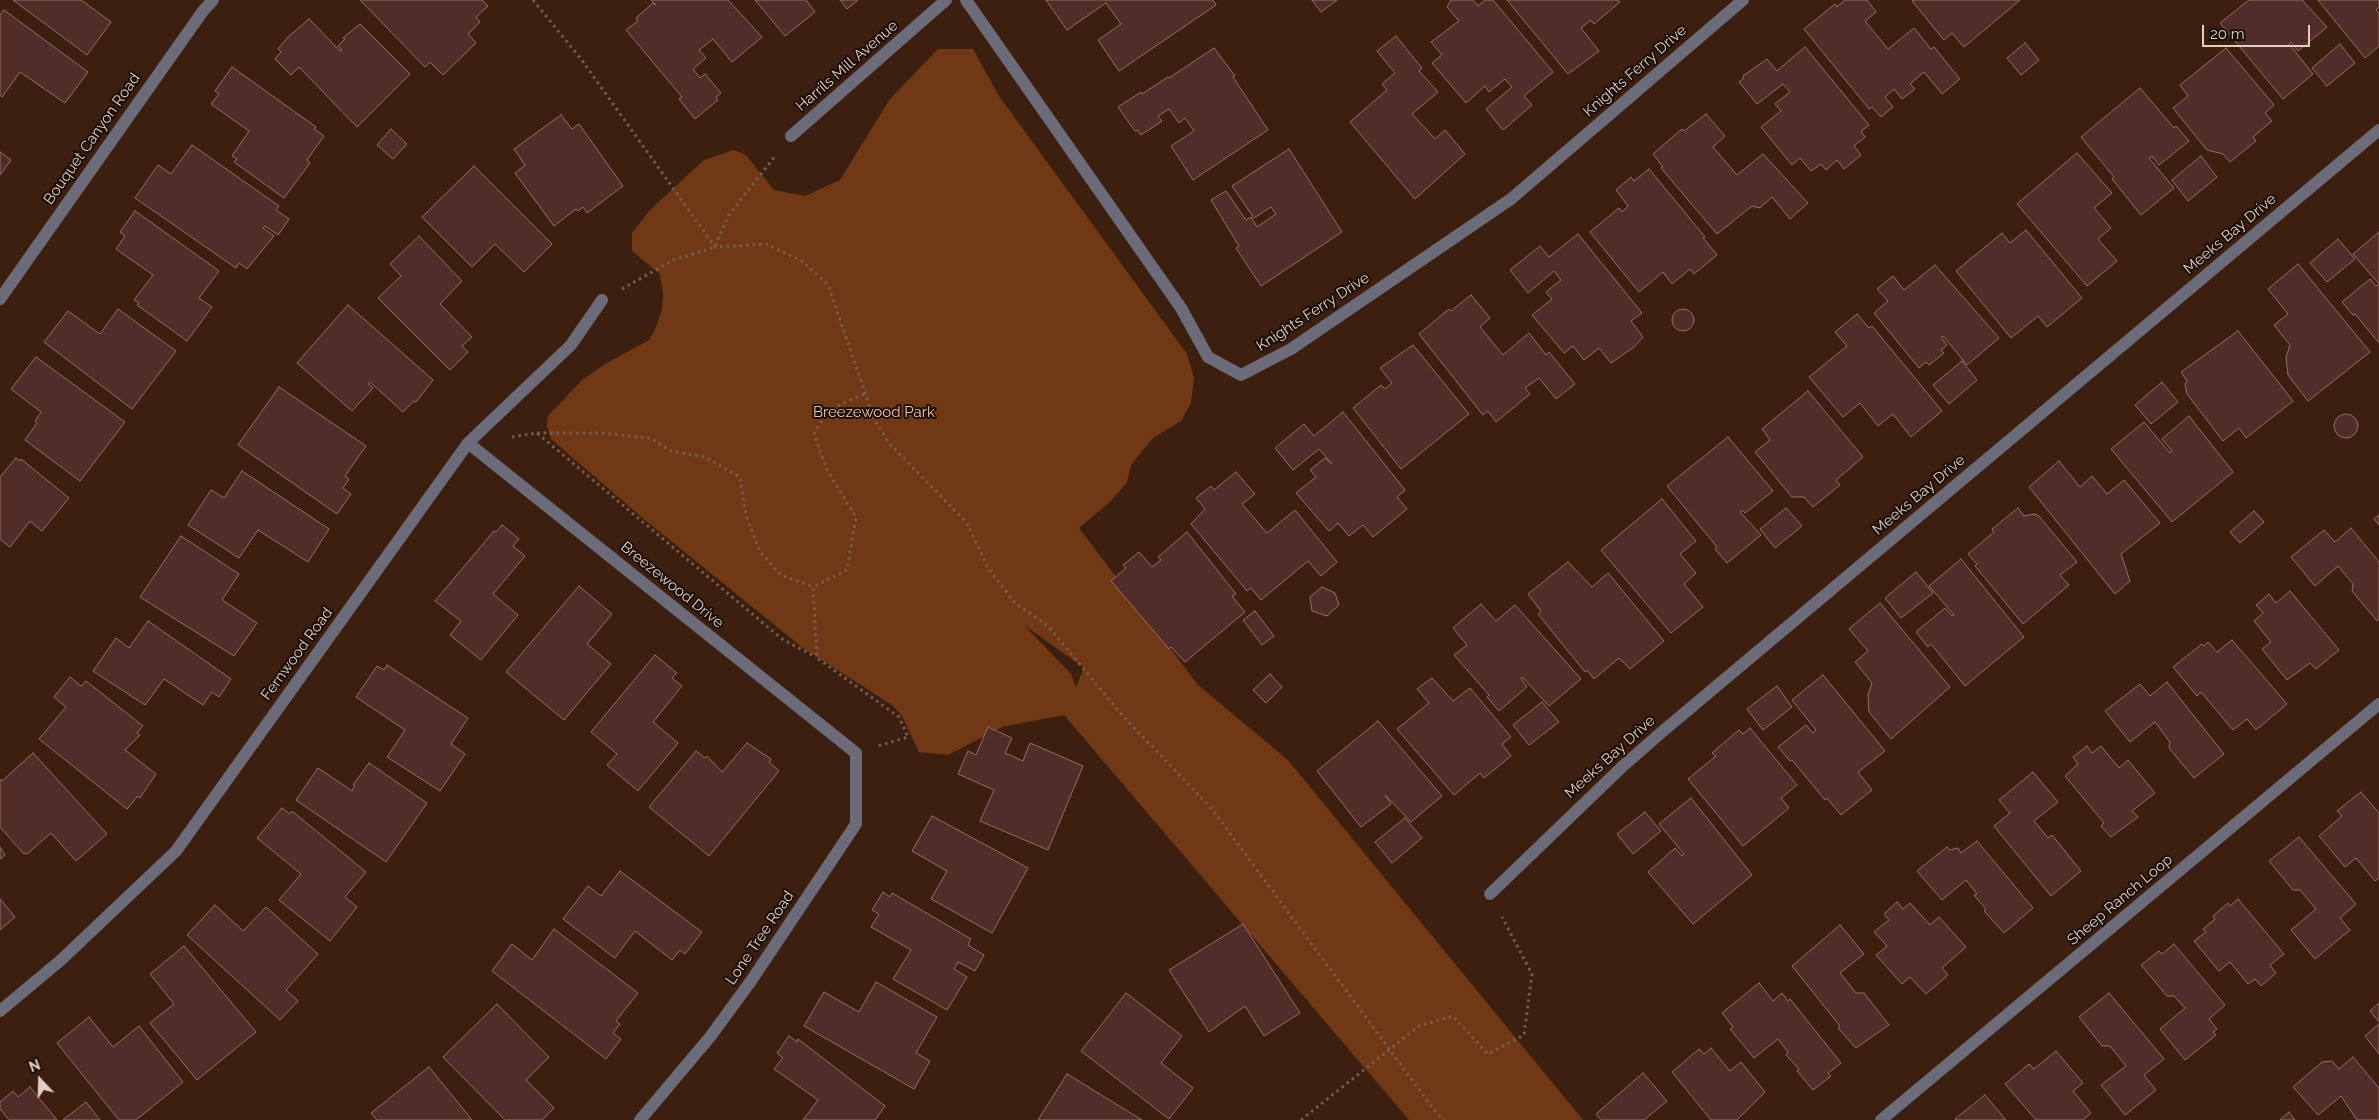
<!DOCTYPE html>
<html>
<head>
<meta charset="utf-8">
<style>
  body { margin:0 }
  #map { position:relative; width:2379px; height:1120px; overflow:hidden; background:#3c1f0f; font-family:Raleway,sans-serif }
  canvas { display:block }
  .north { position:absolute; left:15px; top:1055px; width:50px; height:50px; -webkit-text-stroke:4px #1a0d06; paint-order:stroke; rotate:339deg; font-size:14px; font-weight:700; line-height:20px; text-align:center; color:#e2cec4 }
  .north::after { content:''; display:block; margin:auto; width:18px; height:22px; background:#e2cec4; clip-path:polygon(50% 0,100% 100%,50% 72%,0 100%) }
  .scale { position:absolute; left:2202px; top:25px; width:108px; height:22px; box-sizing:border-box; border:2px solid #e2cec4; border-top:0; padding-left:6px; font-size:15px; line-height:18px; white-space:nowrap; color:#e2cec4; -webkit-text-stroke:4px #1a0d06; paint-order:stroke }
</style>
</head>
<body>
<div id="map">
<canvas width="2379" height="1120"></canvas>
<div class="north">N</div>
<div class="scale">20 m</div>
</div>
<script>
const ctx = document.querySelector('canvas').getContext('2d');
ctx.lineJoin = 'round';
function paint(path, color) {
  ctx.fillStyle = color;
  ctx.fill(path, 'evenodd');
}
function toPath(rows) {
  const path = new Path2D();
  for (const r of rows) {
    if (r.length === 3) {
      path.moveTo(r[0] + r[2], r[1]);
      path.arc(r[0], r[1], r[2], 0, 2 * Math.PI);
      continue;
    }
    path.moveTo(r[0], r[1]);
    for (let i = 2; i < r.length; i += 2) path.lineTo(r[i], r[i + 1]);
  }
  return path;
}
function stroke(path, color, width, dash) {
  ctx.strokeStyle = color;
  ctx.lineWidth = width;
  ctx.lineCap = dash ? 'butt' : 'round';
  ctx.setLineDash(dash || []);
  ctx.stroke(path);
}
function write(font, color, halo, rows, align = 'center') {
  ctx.font = font + ' Raleway,sans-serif';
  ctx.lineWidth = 4;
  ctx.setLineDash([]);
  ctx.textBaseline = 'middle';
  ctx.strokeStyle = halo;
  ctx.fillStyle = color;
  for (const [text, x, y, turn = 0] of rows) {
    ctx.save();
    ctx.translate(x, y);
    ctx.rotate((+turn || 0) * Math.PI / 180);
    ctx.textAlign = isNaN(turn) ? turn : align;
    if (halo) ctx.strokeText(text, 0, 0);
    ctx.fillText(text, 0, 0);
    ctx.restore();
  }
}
paint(toPath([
  [938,49,973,49,999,96,1187,354,1194,378,1191,403,1181,421,1153,438,1131,465,1127,482,1111,501,1079,528,1198,685,1288,760,1583,1120,1409,1120,1064,715,1002,727,948,755,919,752,902,716,892,705,803,648,645,520,551,439,547,426,548,416,582,380,605,364,649,340,656,327,662,310,663,293,660,274,632,251,632,233,650,210,704,160,734,150,746,155,774,190,805,196,840,180,890,99],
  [1024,625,1084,668,1076,687,1071,674]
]), '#713815');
const building = toPath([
  [13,0,81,0,111,22,87,55,13,0],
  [360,0,482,0,488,6,476,17,480,22,468,34,476,43,443,75,430,62,425,67,360,0],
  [651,0,728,0,762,37,732,62,713,39,699,50,706,58,693,69,700,78,705,74,721,93,716,97,718,100,695,119,679,99,682,97,626,30,638,21,636,18,653,3,656,5,651,0],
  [755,0,806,0,815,12,785,36,755,0],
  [840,0,858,0,847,9,840,0],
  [1046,0,1213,0,1216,5,1119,71,1098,40,1121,24,1106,3,1067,30,1046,0],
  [1312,0,1337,0,1321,12,1312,0],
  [1451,0,1473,0,1478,6,1485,0,1493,0,1553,72,1524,96,1532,105,1503,130,1486,109,1512,87,1505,79,1489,92,1485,86,1466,103,1432,63,1442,55,1431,42,1459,21,1447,7,1451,0],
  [1507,0,1618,0,1620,2,1594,24,1591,20,1581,28,1599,51,1568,74,1507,0],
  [1845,0,1867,0,1876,12,1865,21,1888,49,1914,28,1931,49,1934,47,1960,79,1942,94,1924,72,1910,84,1915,89,1902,99,1894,89,1885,97,1893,107,1881,117,1872,107,1869,109,1804,29,1835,4,1837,7,1845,0],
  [1914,0,2020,0,1964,47,1952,33,1944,40,1912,1,1914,0],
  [2249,0,2302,0,2327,27,2298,51,2291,42,2289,44,2313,74,2283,99,2220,23,2249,0],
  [2318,0,2379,0,2379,7,2376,10,2379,14,2379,46,2365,58,2318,0],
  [4,10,88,72,65,103,20,72,2,97,0,95,0,15,4,10],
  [309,19,340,51,342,50,338,46,345,39,343,38,360,24,410,74,357,127,299,67,291,75,275,59,281,52,278,49,288,37,309,19],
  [1396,36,1422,68,1419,71,1438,92,1412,114,1435,139,1445,130,1465,154,1415,199,1350,122,1387,90,1382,84,1395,73,1377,51,1396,36],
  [2025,43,2039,60,2021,75,2007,58,2025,43],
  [2340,44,2355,63,2327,86,2312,68,2340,44],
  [1805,47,1869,125,1861,131,1865,137,1854,146,1861,155,1844,169,1837,160,1826,170,1821,164,1811,171,1800,158,1792,165,1761,127,1781,111,1775,104,1790,92,1783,84,1757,104,1739,82,1744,78,1743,76,1767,59,1777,71,1805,47],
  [1214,48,1235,76,1233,77,1268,130,1193,180,1171,146,1194,131,1185,118,1179,123,1169,109,1158,116,1162,121,1141,135,1137,130,1135,131,1118,107,1141,92,1142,94,1168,77,1169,78,1214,48],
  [2226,48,2274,105,2265,113,2272,121,2253,137,2256,141,2230,162,2223,154,2207,150,2173,108,2188,96,2180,85,2226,48],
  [232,67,316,127,314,129,324,136,307,160,310,163,284,198,234,162,237,159,232,156,249,131,211,104,219,94,215,91,232,67],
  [2140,88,2174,128,2176,126,2189,141,2159,165,2152,156,2149,158,2174,188,2141,215,2112,179,2114,177,2081,137,2140,88],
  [1706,114,1725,136,1713,147,1737,175,1763,154,1808,203,1790,219,1772,197,1760,208,1752,206,1717,234,1661,168,1663,167,1653,154,1682,129,1684,131,1706,114],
  [561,115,572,129,579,124,623,186,587,213,583,207,578,211,576,209,554,226,515,173,525,165,514,149,561,115],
  [391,129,407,144,393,159,377,145,391,129],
  [192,145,279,206,276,210,289,219,278,235,265,226,263,228,274,236,247,269,239,263,236,268,135,198,158,165,171,174,192,145],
  [1289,149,1342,232,1261,286,1236,248,1239,246,1211,200,1226,191,1246,220,1251,217,1257,227,1276,214,1271,207,1254,218,1232,186,1289,149],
  [0,152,11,160,0,175,0,152],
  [2077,153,2112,193,2094,208,2111,228,2098,239,2117,261,2087,286,2017,204,2077,153],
  [2201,156,2217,177,2188,201,2172,180,2201,156],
  [474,166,552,244,524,272,495,244,472,267,422,217,474,166],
  [1649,169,1705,237,1703,238,1717,255,1694,274,1690,269,1672,284,1663,272,1639,292,1590,232,1619,208,1622,212,1628,206,1616,190,1631,177,1634,181,1649,169],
  [135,211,219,271,199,298,212,307,187,341,137,305,139,303,134,300,153,275,116,249,125,236,120,232,135,211],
  [2026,230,2082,298,2047,327,2038,316,2011,338,1956,271,2002,233,2010,243,2026,230],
  [2379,232,2379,343,2355,314,2353,315,2342,302,2370,279,2376,286,2379,284,2353,254,2379,232],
  [1578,234,1642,313,1631,321,1643,337,1634,347,1611,363,1599,348,1584,360,1573,346,1564,353,1532,315,1552,299,1546,292,1561,280,1554,271,1528,293,1510,270,1540,246,1549,257,1578,234],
  [419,236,462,281,440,304,472,337,462,346,468,352,450,370,378,298,401,276,390,264,419,236],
  [2338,239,2355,259,2327,282,2310,263,2338,239],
  [2298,264,2370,352,2308,401,2288,375,2286,357,2290,345,2274,325,2288,314,2268,289,2298,264],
  [1935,265,1999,338,1967,365,1943,336,1941,337,1947,345,1941,350,1944,353,1929,365,1926,362,1919,368,1874,313,1888,301,1877,289,1893,276,1904,290,1935,265],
  [1471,295,1490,318,1480,327,1503,355,1529,333,1546,355,1549,352,1575,384,1556,399,1539,378,1525,388,1530,394,1496,422,1488,411,1483,415,1419,334,1449,309,1451,311,1471,295],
  [348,305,433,380,416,402,414,401,403,412,370,382,368,384,373,388,352,411,297,363,348,305],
  [1683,320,11],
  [118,309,176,351,132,409,44,342,68,311,100,334,118,309],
  [1857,314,1869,328,1872,326,1942,411,1911,437,1893,414,1878,426,1860,403,1843,417,1809,377,1847,346,1835,332,1857,314],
  [2238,331,2293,401,2246,438,2239,428,2223,441,2187,394,2185,384,2187,381,2181,372,2238,331],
  [1413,345,1469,414,1401,469,1353,408,1381,385,1385,389,1392,383,1380,368,1413,345],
  [36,357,125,422,80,481,25,440,37,423,35,421,41,412,11,389,36,357],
  [1962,361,1977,380,1949,404,1933,385,1962,361],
  [2162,382,2178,402,2151,424,2135,405,2162,382],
  [279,387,366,446,345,476,349,479,343,488,351,494,337,514,238,445,279,387],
  [1808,391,1863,457,1836,480,1840,485,1813,507,1804,497,1792,497,1755,452,1770,440,1762,429,1808,391],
  [1343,412,1405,490,1397,497,1407,509,1373,537,1363,525,1349,536,1338,523,1329,531,1296,493,1316,477,1310,470,1325,458,1332,464,1319,449,1293,470,1275,448,1304,424,1314,436,1343,412],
  [2346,426,12],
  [2189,416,2233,472,2172,522,2111,449,2144,422,2170,453,2172,451,2162,439,2189,416],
  [1728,437,1773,491,1745,513,1742,510,1740,512,1761,535,1727,563,1715,549,1717,547,1667,486,1728,437],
  [16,458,20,461,21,459,69,498,42,531,30,521,10,547,0,539,0,477,16,458],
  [2059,461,2080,487,2092,476,2107,494,2124,480,2160,523,2121,554,2130,581,2115,594,2029,487,2059,461],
  [242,471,329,529,308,562,258,530,239,558,188,525,211,490,224,498,242,471],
  [1236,472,1255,494,1242,504,1267,533,1295,510,1337,562,1321,576,1308,561,1261,600,1251,588,1247,591,1191,524,1205,509,1196,498,1211,486,1214,490,1236,472],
  [1662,499,1696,541,1680,554,1696,573,1684,584,1703,607,1671,633,1601,550,1662,499],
  [1786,508,1802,526,1775,548,1760,529,1786,508],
  [2018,508,2024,516,2035,514,2039,516,2077,562,2060,575,2069,585,2023,624,1975,566,1977,564,1968,554,1994,532,1992,529,2018,508],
  [2254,511,2264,522,2240,543,2230,532,2254,511],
  [2379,515,2379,525,2374,519,2379,515],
  [502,525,519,539,513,546,525,556,493,594,518,615,481,660,450,635,461,621,435,601,494,531,496,532,502,525],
  [2351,528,2379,562,2379,619,2377,621,2352,591,2353,584,2338,566,2315,586,2291,557,2324,530,2335,542,2351,528],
  [1187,532,1236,594,1232,596,1245,612,1185,662,1171,647,1169,649,1111,581,1126,568,1123,565,1139,552,1152,567,1161,560,1158,557,1187,532],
  [181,536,239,574,222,600,257,623,234,656,140,597,181,536],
  [1961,559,2024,637,1965,686,1931,644,1928,647,1916,632,1945,608,1952,616,1954,615,1929,586,1961,559],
  [1568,562,1592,587,1608,573,1664,641,1630,669,1619,658,1594,679,1587,670,1585,672,1538,614,1541,611,1528,594,1568,562],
  [1916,572,1933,593,1901,618,1885,598,1916,572],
  [579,586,612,614,587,644,611,664,564,720,506,672,579,586],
  [1322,587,1335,593,1339,605,1327,616,1312,611,1310,597,1322,587],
  [2290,591,2339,650,2316,669,2310,663,2287,680,2262,649,2271,642,2254,621,2263,613,2256,605,2269,594,2276,603,2290,591],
  [1880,603,1950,687,1891,739,1869,712,1868,695,1872,683,1855,662,1868,651,1849,629,1880,603],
  [1481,604,1496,621,1515,605,1581,679,1549,706,1522,677,1521,679,1527,687,1499,711,1487,697,1489,695,1454,655,1467,645,1453,628,1481,604],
  [1255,611,1274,636,1262,645,1243,620,1255,611],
  [148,621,231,679,219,697,212,692,203,705,164,679,145,705,93,671,116,638,129,648,148,621],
  [2232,640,2287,704,2256,730,2247,719,2233,730,2201,692,2197,696,2173,667,2202,644,2204,646,2208,642,2217,652,2232,640],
  [655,655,677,673,672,678,682,686,653,722,678,743,638,791,607,765,617,754,591,732,655,655],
  [387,665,468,718,451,744,465,754,440,791,387,757,405,730,356,697,377,666,384,670,387,665],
  [1270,674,1282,687,1266,703,1253,690,1270,674],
  [1823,675,1885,751,1858,772,1872,790,1841,815,1827,798,1825,800,1792,760,1790,761,1778,747,1806,725,1813,733,1816,730,1792,700,1823,675],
  [70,677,81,686,86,681,143,726,137,733,140,735,125,750,156,774,140,798,138,796,127,809,39,739,66,707,54,697,70,677],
  [1432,678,1453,701,1470,688,1511,737,1502,744,1511,756,1484,778,1480,773,1454,795,1397,729,1429,703,1417,689,1432,678],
  [2167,682,2224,754,2194,778,2169,748,2170,742,2155,722,2130,742,2105,711,2140,684,2150,696,2167,682],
  [1777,686,1792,707,1763,730,1747,709,1777,686],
  [1542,702,1559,722,1529,745,1513,725,1542,702],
  [1378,721,1442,796,1411,822,1385,795,1391,804,1361,827,1317,771,1378,721],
  [988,727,1012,738,1005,753,1023,761,1030,743,1083,766,1048,850,980,821,994,790,958,774,968,751,976,755,988,727],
  [1750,728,1797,785,1781,798,1789,808,1743,846,1688,779,1716,756,1712,753,1739,730,1743,734,1750,728],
  [747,743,771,759,769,762,779,771,709,856,649,807,696,751,705,758,707,756,722,772,747,743],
  [2087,746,2092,753,2101,746,2119,768,2128,760,2155,793,2132,811,2138,817,2111,837,2101,826,2104,823,2065,776,2078,764,2073,757,2087,746],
  [33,753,107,834,76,861,51,833,27,854,23,853,0,827,0,779,2,781,33,753],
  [369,763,427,803,386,862,296,800,318,768,352,791,355,786,353,785,369,763],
  [2033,772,2058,802,2034,821,2048,838,2052,835,2081,871,2051,896,1994,826,2010,813,1999,800,2033,772],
  [2361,792,2379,813,2379,878,2375,881,2356,858,2345,867,2319,836,2342,816,2337,811,2361,792],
  [1691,798,1752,875,1693,924,1648,872,1675,848,1682,856,1684,854,1659,824,1691,798],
  [282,808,290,814,292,811,366,872,345,897,357,907,330,941,279,900,301,874,257,838,282,808],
  [1645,812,1661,831,1633,854,1617,834,1645,812],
  [932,816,1028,868,992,933,931,899,947,871,912,851,932,816],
  [1405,818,1422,838,1392,863,1375,842,1405,818],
  [2299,837,2356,904,2340,918,2350,930,2315,959,2291,930,2316,909,2300,890,2293,890,2269,861,2299,837],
  [1977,841,2033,908,2004,933,1984,911,1986,909,1974,895,1977,894,1966,880,1942,900,1917,871,1947,847,1950,850,1958,848,1961,853,1977,841],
  [0,847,5,855,0,859,0,847],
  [620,871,702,932,685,954,680,950,672,960,635,931,615,958,563,919,588,886,601,896,620,871],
  [883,892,890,897,892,893,971,939,968,945,984,955,975,971,958,962,954,969,967,977,947,1010,893,979,911,950,871,927,879,914,872,910,883,892],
  [0,899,15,917,0,930,0,899],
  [2238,899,2284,954,2270,965,2276,973,2261,986,2255,979,2248,984,2230,962,2219,971,2194,941,2206,932,2203,929,2215,919,2213,916,2228,903,2230,906,2238,899],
  [1897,902,1903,909,1910,903,1930,925,1939,917,1966,947,1942,968,1948,975,1926,994,1910,977,1902,984,1876,955,1887,946,1874,932,1889,920,1884,914,1897,902],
  [215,905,243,931,266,907,318,954,286,990,298,1001,280,1020,187,935,215,905],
  [1243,924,1300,1013,1264,1036,1245,1006,1209,1032,1169,970,1243,924],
  [1840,925,1864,954,1840,973,1856,993,1864,993,1889,1025,1856,1048,1838,1028,1840,1026,1792,966,1840,925],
  [554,929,638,993,616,1021,620,1024,613,1033,621,1039,606,1059,492,971,512,944,532,960,554,929],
  [2174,944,2225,1005,2209,1019,2217,1029,2213,1032,2216,1035,2185,1060,2160,1029,2185,1008,2174,996,2167,996,2141,965,2159,951,2162,954,2174,944],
  [184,946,256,1032,197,1080,150,1023,174,1004,150,974,184,946],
  [876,982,937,1017,916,1053,930,1061,914,1089,804,1026,824,992,859,1012,876,982],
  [1759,983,1773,1001,1782,993,1788,1001,1790,999,1841,1063,1828,1073,1831,1076,1813,1090,1797,1071,1799,1069,1786,1055,1788,1052,1778,1039,1754,1058,1730,1029,1733,1027,1722,1013,1759,983],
  [1126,993,1182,1036,1161,1063,1193,1088,1169,1119,1081,1051,1126,993],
  [2109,993,2164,1059,2144,1075,2156,1090,2125,1115,2101,1085,2126,1066,2110,1046,2102,1046,2079,1017,2109,993],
  [2379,1003,2379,1022,2370,1011,2379,1003],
  [497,1004,549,1057,526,1080,554,1108,542,1120,505,1120,443,1057,497,1004],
  [89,1017,113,1047,139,1026,183,1082,136,1120,119,1120,57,1043,89,1017],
  [2379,1024,2379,1054,2365,1036,2379,1024],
  [789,1036,797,1042,798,1039,885,1106,875,1120,803,1120,818,1100,774,1069,783,1058,777,1053,789,1036],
  [1711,1048,1730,1071,1741,1062,1765,1092,1737,1120,1711,1120,1672,1072,1699,1049,1704,1054,1711,1048],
  [2056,1051,2083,1083,2073,1091,2091,1113,2083,1120,2036,1120,2005,1084,2029,1064,2034,1069,2056,1051],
  [2353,1057,2379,1088,2379,1120,2357,1120,2341,1096,2318,1115,2293,1087,2322,1062,2332,1061,2339,1069,2353,1057],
  [429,1067,472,1120,377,1120,371,1113,429,1067],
  [1643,1073,1667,1101,1644,1120,1601,1120,1596,1114,1643,1073],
  [1067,1074,1142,1120,1038,1120,1067,1074],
  [30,1087,57,1120,9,1120,0,1109,0,1102,13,1091,18,1097,30,1087],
  [1985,1095,2006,1120,1956,1120,1955,1119,1985,1095],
  [86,1102,100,1120,63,1120,86,1102],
  [2289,1112,2295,1120,2280,1120,2289,1112]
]);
paint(building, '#502d28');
stroke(building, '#966e68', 1);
stroke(toPath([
  [533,0,581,59,715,247,766,244,802,261,828,285,875,421,889,443,967,523,988,568,1015,603,1048,626,1121,714,1212,809,1435,1111,1444,1120],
  [622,289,673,260,715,247,728,216,776,155],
  [864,394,828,410,814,434,828,472,856,517,847,570,813,587,817,658,899,717,908,737,878,746],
  [537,433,599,433,650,438,671,451,705,457,740,477,746,515,760,552,781,575,813,587],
  [512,437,537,433,782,639,816,657],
  [1301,1120,1419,1026,1453,1016,1488,1054,1524,1035,1532,974,1502,917]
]), '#775d4f', 3, [2.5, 4]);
stroke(toPath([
  [966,0,1181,308,1208,357,1241,375,1291,349,1511,199,1743,0],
  [791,136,946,0],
  [0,299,203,11,213,0],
  [468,443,856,753,856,824,751,981,710,1037,640,1120],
  [1490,894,1623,766,1663,731,2379,130],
  [0,1011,61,960,176,851,468,443,571,345,602,300],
  [1881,1120,2379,704]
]), '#6c6b7a', 12);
write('15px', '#e2cec4', '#1a0d06', [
  ["Harrils Mill Avenue",847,66,-41],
  ["Knights Ferry Drive",1635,71,-41],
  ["Bouquet Canyon Road",92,139,-55],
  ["Meeks Bay Drive",2230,234,-40],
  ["Knights Ferry Drive",1313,312,-33],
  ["Meeks Bay Drive",1919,495,-40],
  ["Breezewood Drive",672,585,39],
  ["Fernwood Road",297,654,-54],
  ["Meeks Bay Drive",1610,757,-42],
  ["Sheep Ranch Loop",2120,900,-40],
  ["Lone Tree Road",760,938,-56]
]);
write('15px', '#f3c5ae', '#1a0d06', [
  ["Breezewood Park",874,412]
]);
</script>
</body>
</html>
